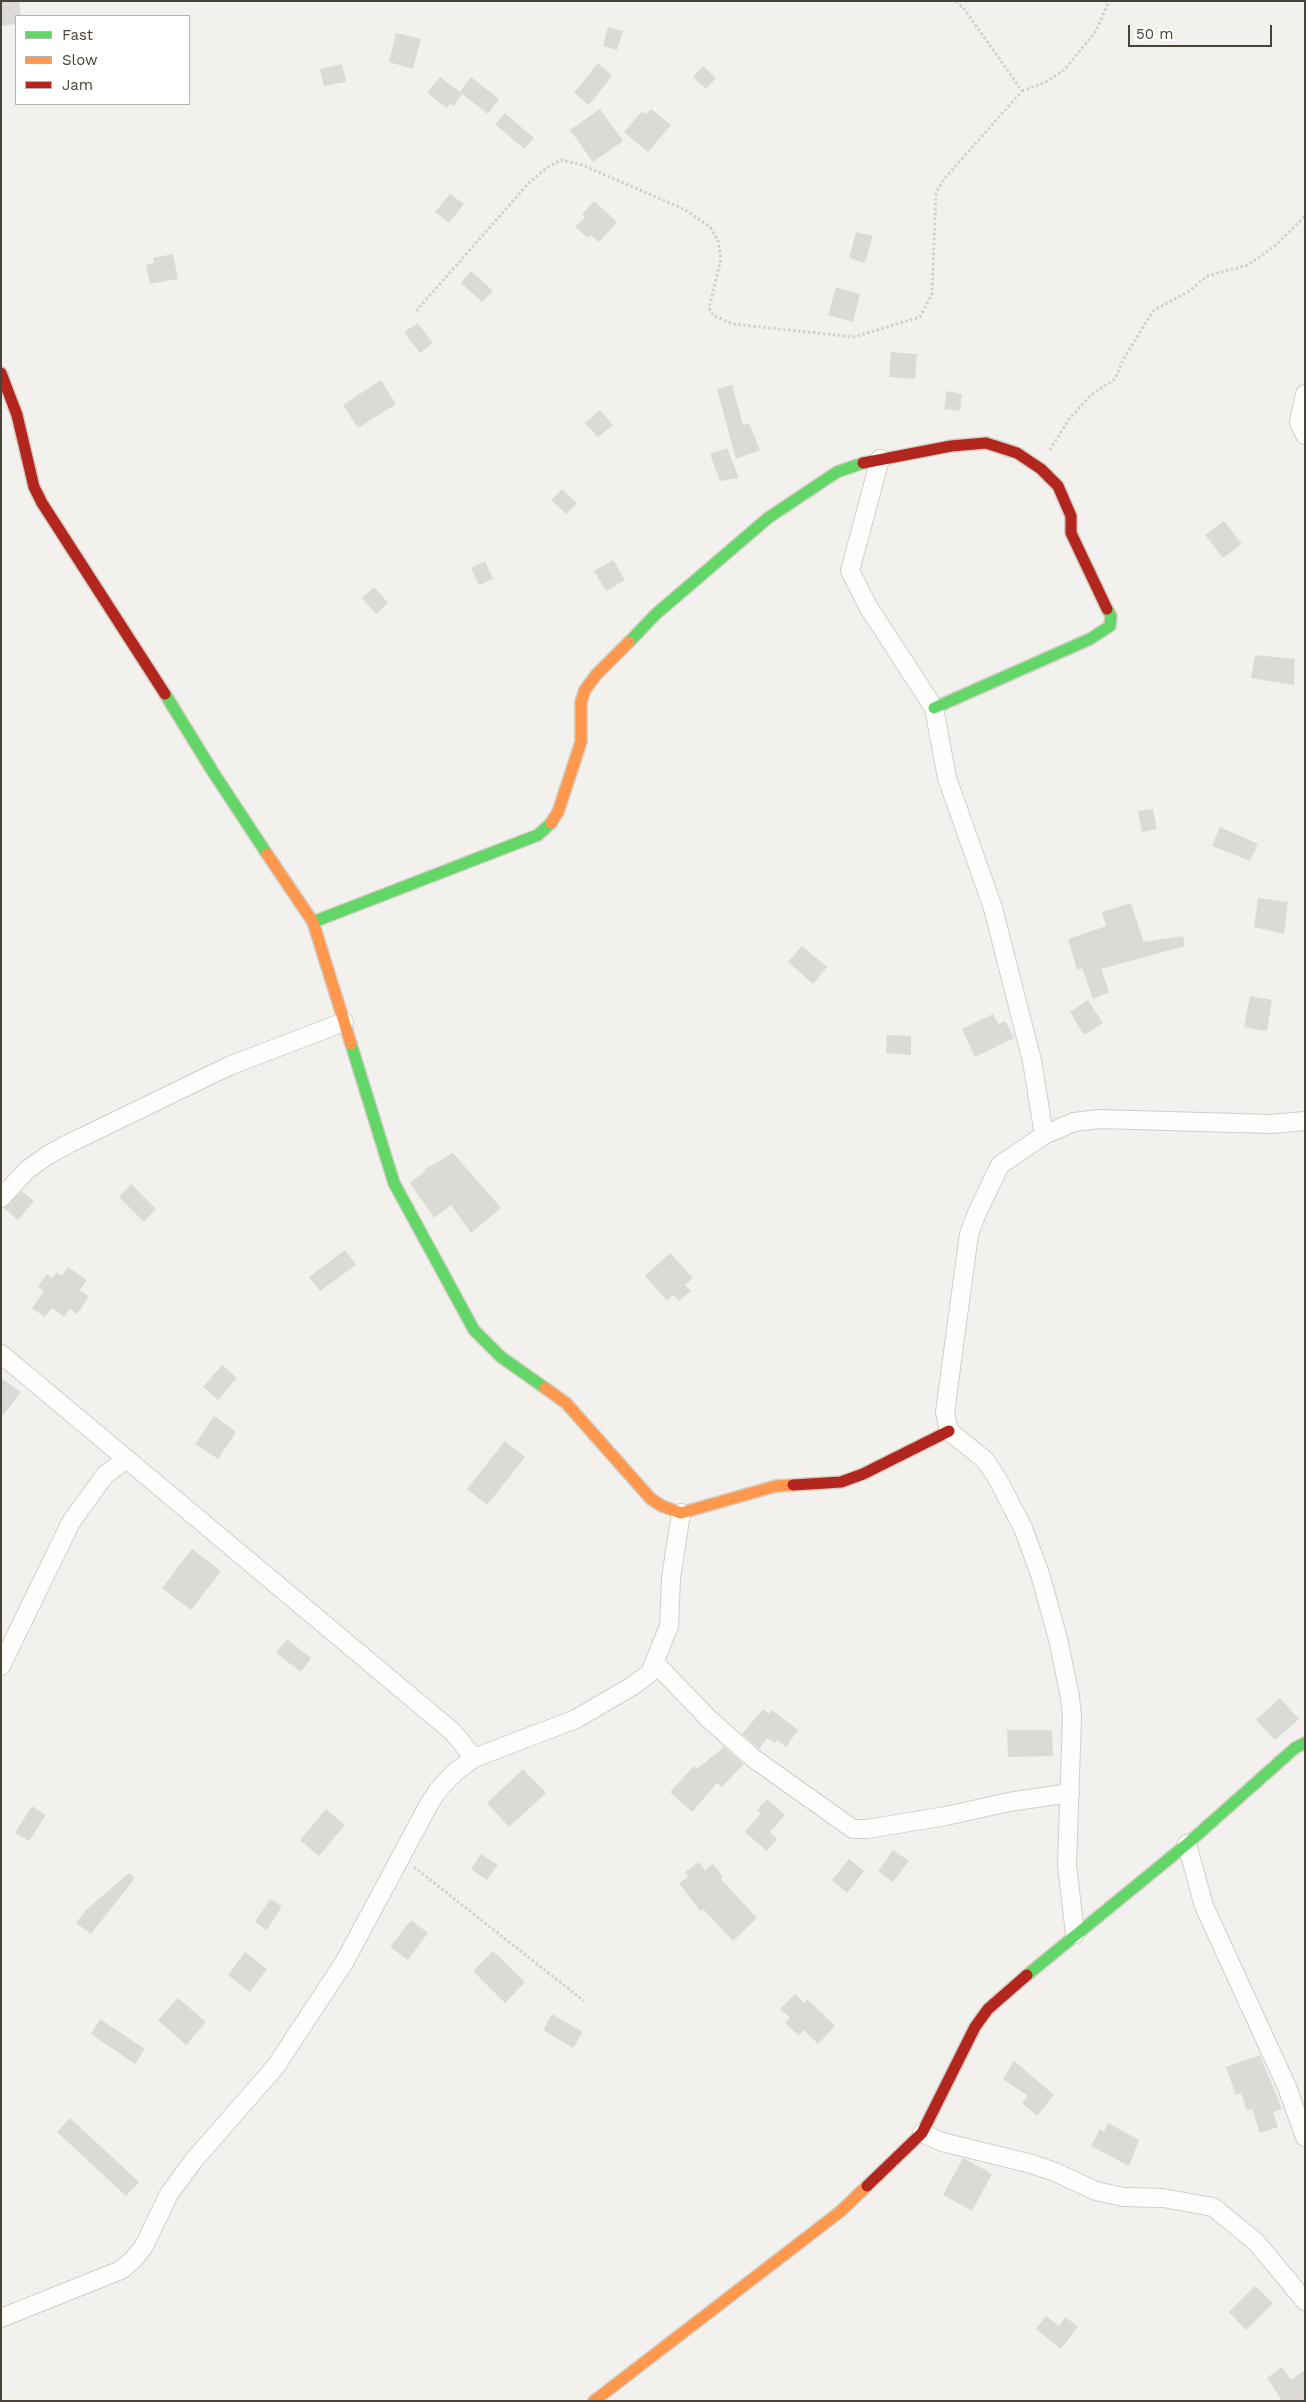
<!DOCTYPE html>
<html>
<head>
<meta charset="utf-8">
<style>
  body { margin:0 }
  #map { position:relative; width:1306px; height:2402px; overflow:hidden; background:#f3f1ed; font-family:"Work Sans",sans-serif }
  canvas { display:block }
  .frame { position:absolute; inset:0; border:2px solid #494339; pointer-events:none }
  .legend { position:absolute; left:15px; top:15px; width:175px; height:90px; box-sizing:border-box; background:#fff; border:1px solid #b6b4b0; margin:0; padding:6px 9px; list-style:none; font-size:15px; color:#494339 }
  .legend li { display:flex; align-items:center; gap:10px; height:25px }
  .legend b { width:25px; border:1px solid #b6b4b0 }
  .scale { position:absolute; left:1128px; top:25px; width:144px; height:22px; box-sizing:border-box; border:2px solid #494339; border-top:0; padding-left:6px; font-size:15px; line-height:18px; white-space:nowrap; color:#494339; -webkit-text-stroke:4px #fff; paint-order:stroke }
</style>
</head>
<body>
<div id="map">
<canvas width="1306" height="2402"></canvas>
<div class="frame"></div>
<ul class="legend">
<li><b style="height:6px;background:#63d668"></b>Fast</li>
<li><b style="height:6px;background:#ff974d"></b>Slow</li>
<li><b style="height:6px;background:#b3261e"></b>Jam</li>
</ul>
<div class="scale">50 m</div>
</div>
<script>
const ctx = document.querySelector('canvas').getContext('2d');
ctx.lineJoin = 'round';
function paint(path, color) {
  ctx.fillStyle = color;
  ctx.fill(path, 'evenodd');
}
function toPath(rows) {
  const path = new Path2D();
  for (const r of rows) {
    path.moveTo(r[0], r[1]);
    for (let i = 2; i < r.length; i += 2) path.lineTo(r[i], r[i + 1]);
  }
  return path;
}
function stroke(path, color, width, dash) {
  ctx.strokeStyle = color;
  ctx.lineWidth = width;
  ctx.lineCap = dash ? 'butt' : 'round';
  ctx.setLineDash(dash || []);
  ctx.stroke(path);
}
paint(toPath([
  [1,1,19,1,21,16,16,16,16,24,1,26],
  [608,27,623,31,617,50,603,46],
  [396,33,421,39,413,69,389,62],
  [598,63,612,76,589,105,574,93],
  [342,64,346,82,324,86,320,69],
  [703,66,716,78,706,89,693,77],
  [440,77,460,92,471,77,499,99,488,114,462,94,453,106,450,104,447,108,427,93],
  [600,109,623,141,593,162,570,130],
  [651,109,671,125,648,152,624,132,642,111,646,114],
  [505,113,534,138,524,149,495,124],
  [450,194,464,204,449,223,435,212],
  [594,201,617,222,599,242,591,235,588,238,575,227,585,217,582,214],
  [856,232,873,236,865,263,849,258],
  [173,254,178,279,150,284,146,265,154,263,153,258],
  [471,271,493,291,482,302,461,283],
  [836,287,860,294,853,322,828,315],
  [418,323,433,343,420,353,404,332],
  [891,352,917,354,915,379,889,377],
  [381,380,396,404,358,428,343,405],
  [732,385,743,425,749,423,760,450,736,459,717,389],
  [947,391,962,394,960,411,944,409],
  [600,410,613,425,598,437,585,423],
  [727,448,739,478,720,481,710,454],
  [562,489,577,503,566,514,551,500],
  [1224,521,1242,544,1223,558,1205,535],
  [613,560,625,580,606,591,594,571],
  [485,561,493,579,479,585,471,568],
  [374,587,388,603,376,614,362,598],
  [1255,655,1295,659,1294,685,1251,678],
  [1153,809,1157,829,1142,832,1138,811],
  [1220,827,1258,844,1250,861,1212,846],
  [1258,898,1288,902,1284,934,1254,927],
  [1131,903,1144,942,1183,936,1185,946,1101,969,1109,992,1093,999,1082,968,1077,970,1068,939,1106,926,1102,912],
  [802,946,827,967,813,984,788,962],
  [1250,996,1272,1000,1267,1031,1244,1027],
  [1088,1000,1103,1023,1084,1035,1070,1012],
  [993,1014,998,1024,1005,1021,1014,1038,975,1057,962,1029],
  [887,1035,911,1036,911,1055,886,1053],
  [453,1153,501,1208,471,1233,451,1205,434,1218,410,1183,425,1171,424,1170],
  [131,1184,156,1209,144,1222,119,1197],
  [22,1191,34,1201,18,1220,4,1208],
  [345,1250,356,1265,320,1291,309,1277],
  [670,1253,693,1278,685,1285,691,1291,679,1301,673,1295,667,1301,645,1276],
  [68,1267,87,1280,80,1290,89,1297,77,1314,70,1309,64,1317,52,1308,45,1317,32,1308,44,1291,38,1286,47,1274,52,1278,57,1272,62,1276],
  [222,1365,237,1378,218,1400,203,1387],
  [1,1378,21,1392,1,1418],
  [214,1416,236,1432,218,1459,195,1444],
  [505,1441,525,1457,487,1505,467,1489],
  [192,1549,221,1571,191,1610,162,1588],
  [287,1639,311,1658,301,1672,276,1653],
  [1280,1698,1299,1719,1275,1740,1256,1720],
  [763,1709,769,1714,772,1710,798,1730,786,1747,777,1740,775,1743,767,1738,759,1749,742,1734],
  [1007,1730,1052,1730,1053,1756,1008,1757],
  [724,1747,744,1764,722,1787,717,1783,692,1812,670,1792,694,1766,697,1769],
  [523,1769,546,1793,509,1827,487,1803],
  [767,1799,785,1815,770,1832,777,1839,767,1851,745,1832,761,1813,757,1810],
  [32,1806,46,1815,29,1841,15,1833],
  [326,1809,345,1825,319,1856,300,1840],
  [893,1850,909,1861,893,1882,878,1871],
  [481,1854,498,1865,487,1880,471,1869],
  [849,1859,864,1871,847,1893,832,1880],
  [699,1862,705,1870,713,1864,723,1877,721,1879,757,1918,733,1941,703,1909,700,1911,679,1883,688,1877,685,1872],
  [129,1873,135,1878,91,1934,76,1923,86,1910],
  [270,1899,282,1906,267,1930,255,1922],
  [411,1920,428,1933,408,1960,390,1947],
  [493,1951,525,1982,505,2003,473,1971],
  [245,1952,267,1969,250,1992,228,1975],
  [795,1994,804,2003,807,1999,835,2026,818,2044,804,2030,799,2036,785,2023,790,2018,780,2009],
  [178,1998,206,2022,186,2045,158,2020],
  [552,2014,583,2032,573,2048,543,2030],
  [100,2019,145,2049,135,2064,91,2034],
  [1260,2055,1282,2109,1273,2112,1278,2127,1260,2133,1252,2109,1247,2111,1241,2093,1236,2095,1226,2067],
  [1014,2061,1054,2095,1037,2116,1022,2103,1028,2096,1003,2079],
  [70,2118,139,2182,126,2196,57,2132],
  [1108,2123,1139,2140,1129,2166,1091,2146,1100,2129,1104,2132],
  [963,2158,992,2174,972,2211,943,2195],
  [1255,2286,1273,2303,1246,2330,1229,2312],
  [1046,2316,1059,2326,1066,2317,1078,2327,1061,2349,1036,2329],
  [1282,2367,1291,2380,1305,2370,1305,2401,1282,2401,1267,2378]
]), '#dcdad6');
const street = toPath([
  [1305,394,1299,422,1305,435],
  [880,459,850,571,869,608,934,708,947,778,993,908,1032,1061,1044,1135],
  [1,1198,27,1170,48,1155,68,1144,229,1066,344,1022],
  [1,1354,453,1732,474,1758],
  [655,1663,709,1719,753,1758,853,1829,867,1829,946,1816,1009,1802,1070,1793],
  [1,1666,71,1522,105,1475,125,1460],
  [1187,1844,1204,1906,1287,2087,1305,2137],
  [1075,1934,1067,1865,1072,1717,1070,1697,1058,1639,1040,1574,1023,1528,997,1478,985,1460,949,1431,945,1412,969,1234,977,1213,1000,1165,1044,1135,1074,1122,1099,1119,1271,1124,1305,1121],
  [922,2133,942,2142,1032,2164,1055,2172,1096,2191,1123,2197,1163,2198,1213,2207,1256,2242,1305,2301],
  [1,2318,121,2270,133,2260,144,2246,169,2194,194,2160,276,2066,345,1961,429,1804,439,1789,455,1772,474,1758,576,1719,634,1685,650,1673,669,1626,671,1578,681,1513]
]);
const fast = toPath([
  [629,642,656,614,768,518,837,472,863,463],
  [165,694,213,772,267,854],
  [934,708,1090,639,1110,626,1111,616,1107,609],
  [313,922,538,835,551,823],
  [351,1044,394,1183,474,1330,501,1357,545,1388],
  [1027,1975,1187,1844,1295,1748,1305,1743]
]);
const slow = toPath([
  [551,823,558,812,581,742,581,702,585,690,596,675,629,642],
  [267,854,313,922,351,1044],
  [545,1388,566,1403,651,1499,662,1506,681,1513,776,1486,793,1485],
  [594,2401,841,2211,867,2186]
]);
const jam = toPath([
  [1,373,17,415,34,487,42,503,165,694],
  [863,463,951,446,986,443,1017,453,1041,469,1058,486,1071,516,1071,533,1107,609],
  [793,1485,841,1482,863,1474,949,1431],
  [867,2186,922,2133,975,2027,988,2009,1027,1975]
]);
stroke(street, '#d1cfcb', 20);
stroke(fast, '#d2cec4', 14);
stroke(slow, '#d2cec4', 14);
stroke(jam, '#d2cec4', 14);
stroke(toPath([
  [1022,91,1048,81,1065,69,1096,31,1109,1],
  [416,311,528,184,546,168,561,160,582,165,684,209,710,227,718,240,721,259,709,308,713,315,733,324,854,337,920,317,932,294,936,192,945,178,1022,91,965,10,956,1],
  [1050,450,1069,419,1091,395,1115,379,1123,360,1153,311,1189,291,1207,276,1248,265,1276,245,1305,216],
  [414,1867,584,2001]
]), '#d3d1cb', 3, [2.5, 2.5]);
stroke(street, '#fdfdfc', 18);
stroke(fast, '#63d668', 11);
stroke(slow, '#ff974d', 11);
stroke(jam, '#b3261e', 11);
</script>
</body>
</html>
